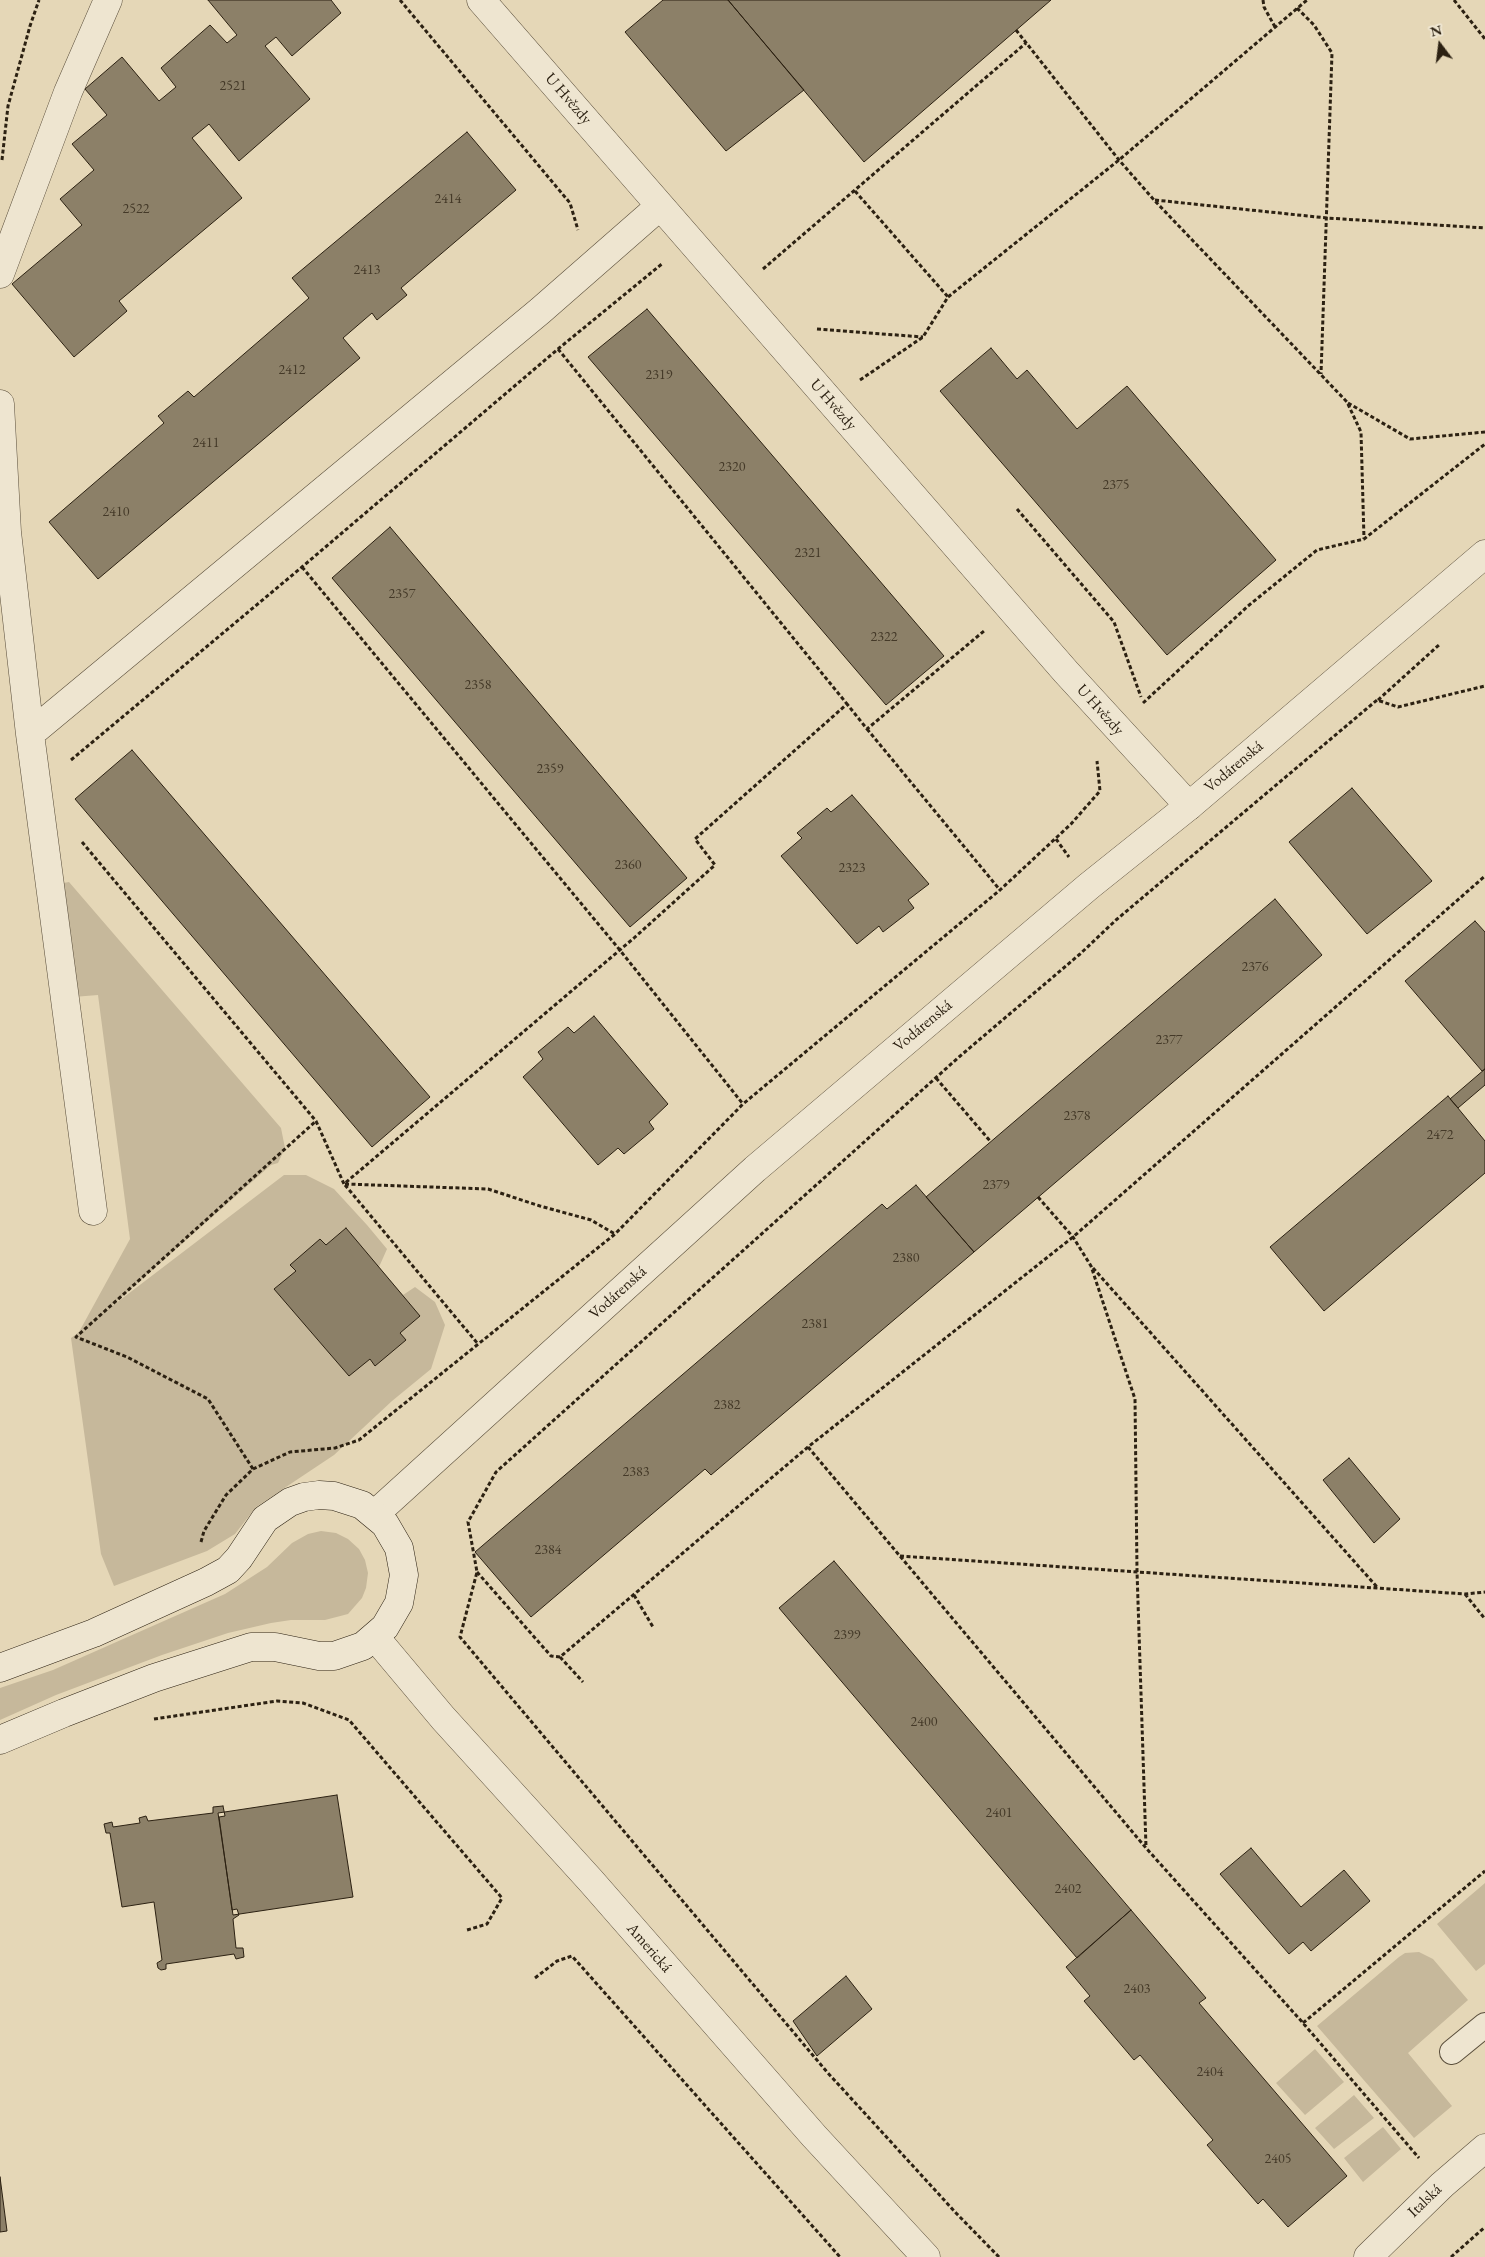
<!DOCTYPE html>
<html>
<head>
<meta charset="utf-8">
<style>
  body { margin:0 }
  #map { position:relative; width:1485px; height:2257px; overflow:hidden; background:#e5d7b7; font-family:"EB Garamond",serif }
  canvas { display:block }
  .north { position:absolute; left:1415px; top:20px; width:50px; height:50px; -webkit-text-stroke:4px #eee5d0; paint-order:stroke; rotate:345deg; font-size:14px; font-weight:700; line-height:20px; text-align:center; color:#2c2112 }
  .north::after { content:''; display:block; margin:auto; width:18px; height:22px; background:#2c2112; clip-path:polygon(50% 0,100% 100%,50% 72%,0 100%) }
</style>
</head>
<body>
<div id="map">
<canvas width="1485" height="2257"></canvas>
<div class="north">N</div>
</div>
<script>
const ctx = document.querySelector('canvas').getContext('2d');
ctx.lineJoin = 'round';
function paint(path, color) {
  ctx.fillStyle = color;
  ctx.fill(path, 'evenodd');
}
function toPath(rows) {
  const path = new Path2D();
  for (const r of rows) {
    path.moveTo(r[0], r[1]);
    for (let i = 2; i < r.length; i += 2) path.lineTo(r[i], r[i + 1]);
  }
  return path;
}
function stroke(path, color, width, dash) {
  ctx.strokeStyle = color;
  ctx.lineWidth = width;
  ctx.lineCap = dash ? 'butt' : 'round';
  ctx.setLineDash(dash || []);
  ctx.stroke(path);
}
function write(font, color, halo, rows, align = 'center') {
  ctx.font = font + ' "EB Garamond",serif';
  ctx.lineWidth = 4.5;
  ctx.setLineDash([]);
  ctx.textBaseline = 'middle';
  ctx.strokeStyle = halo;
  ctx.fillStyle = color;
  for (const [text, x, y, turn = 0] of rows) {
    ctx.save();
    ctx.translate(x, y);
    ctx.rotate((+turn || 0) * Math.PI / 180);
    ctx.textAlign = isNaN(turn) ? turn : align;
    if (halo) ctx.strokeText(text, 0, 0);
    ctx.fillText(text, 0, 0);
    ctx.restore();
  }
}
paint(toPath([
  [69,882,281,1128,285,1148,278,1163,271,1165,107,1310,284,1175,306,1175,334,1189,367,1225,387,1249,379,1267,403,1295,415,1287,435,1302,445,1325,431,1369,392,1401,334,1455,256,1507,235,1534,207,1551,114,1586,101,1554,71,1338,79,1332,130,1239,98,995,73,997,58,884],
  [321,1531,336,1533,348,1539,359,1549,365,1560,368,1573,366,1588,362,1598,348,1614,325,1620,291,1620,271,1623,228,1633,162,1655,56,1695,0,1720,0,1688,53,1670,225,1594,267,1567,292,1543,308,1534],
  [1485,1883,1485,1964,1476,1971,1437,1924],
  [1419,1952,1433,1959,1468,2000,1408,2053,1452,2106,1414,2138,1317,2026,1399,1957,1405,1953],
  [1315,2049,1344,2082,1305,2115,1276,2083],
  [1354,2095,1374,2118,1334,2149,1315,2128],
  [1383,2127,1401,2149,1363,2182,1344,2158]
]), '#c6b89b');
const building = toPath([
  [208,0,331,0,341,13,292,56,276,37,265,46,310,99,239,161,209,124,192,138,242,198,119,301,127,311,74,357,12,284,82,225,60,199,94,170,72,144,107,115,85,89,122,57,159,101,176,87,161,68,210,25,227,43,237,35,208,0],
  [663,0,728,0,804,90,726,151,625,32,663,0],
  [728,0,1051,0,864,162,728,0],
  [467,132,516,190,401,288,407,295,377,320,372,313,343,338,360,358,98,579,49,522,164,423,158,416,188,391,194,397,309,298,292,278,467,132],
  [647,309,944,656,886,705,588,357,647,309],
  [991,348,1017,379,1027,370,1077,429,1127,386,1276,560,1167,655,940,391,991,348],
  [390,527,687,878,630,927,332,578,390,527],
  [132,750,430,1097,372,1147,75,799,132,750],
  [1352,788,1432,881,1367,934,1289,842,1352,788],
  [852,795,929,884,908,900,914,908,883,932,879,926,857,944,781,856,802,838,797,833,827,808,831,812,852,795],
  [1275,899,1322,955,974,1252,926,1197,1275,899],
  [1475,921,1485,932,1485,1069,1482,1071,1405,981,1475,921],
  [594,1016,668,1104,649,1122,654,1129,624,1154,618,1148,598,1165,523,1077,543,1059,538,1052,568,1027,574,1033,594,1016],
  [1485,1069,1485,1085,1458,1108,1450,1099,1485,1069],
  [1448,1096,1485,1141,1485,1173,1324,1311,1270,1247,1448,1096],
  [916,1185,974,1252,711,1475,705,1469,531,1617,475,1552,882,1204,887,1209,916,1185],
  [346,1228,420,1316,400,1333,406,1340,375,1366,370,1359,349,1376,274,1289,296,1271,290,1265,320,1239,326,1245,346,1228],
  [1349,1458,1400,1519,1374,1543,1323,1480,1349,1458],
  [834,1561,1131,1910,1077,1958,779,1608,834,1561],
  [337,1795,353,1897,233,1915,218,1813,337,1795],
  [223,1806,225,1816,219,1817,232,1910,237,1909,239,1915,233,1919,236,1948,243,1948,244,1957,236,1959,234,1954,166,1964,166,1969,161,1970,158,1968,157,1963,162,1960,154,1902,122,1907,110,1833,106,1833,104,1824,112,1822,113,1827,140,1823,139,1818,146,1816,148,1821,213,1813,213,1807,223,1806],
  [1251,1848,1301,1907,1344,1870,1370,1901,1311,1951,1303,1942,1289,1954,1220,1874,1251,1848],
  [1131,1910,1206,1998,1199,2003,1347,2176,1288,2227,1263,2199,1258,2204,1207,2145,1213,2140,1140,2055,1134,2060,1084,2001,1090,1996,1066,1967,1131,1910],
  [846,1976,872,2009,817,2056,793,2021,846,1976],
  [0,2177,7,2231,0,2232,0,2177]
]);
paint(building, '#8c8068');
stroke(building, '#2c2112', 1);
const service = toPath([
  [1452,2052,1485,2025]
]);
const minor = toPath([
  [481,0,1066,672,1189,806],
  [0,274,68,92,108,0],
  [0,404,7,532,30,734,93,1211],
  [30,734,540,311,660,206],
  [375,1637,443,1718,591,1881,814,2136,926,2257],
  [1368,2257,1442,2185,1485,2148]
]);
const tertiary = toPath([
  [375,1514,755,1169,1089,886,1189,806,1485,554]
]);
const secondary = toPath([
  [0,1668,94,1633,206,1582,228,1570,239,1558,265,1519,290,1502,304,1497,319,1495,334,1496,362,1505,385,1524,399,1548,404,1575,399,1603,385,1627,363,1646,334,1656,319,1656,275,1647,251,1647,154,1678,64,1713,0,1740]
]);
stroke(service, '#5a4e3b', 26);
stroke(minor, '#5a4e3b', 29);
stroke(tertiary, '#5a4e3b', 29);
stroke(secondary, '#2c2112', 29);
stroke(toPath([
  [400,0,570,203,578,230],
  [1263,0,1264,7,1275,27],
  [1454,0,1485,39],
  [1297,8,1314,25,1332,53,1321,374],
  [1016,30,1119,160,1154,200,1347,402,1361,432,1364,539],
  [2,160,8,106,30,26,39,0],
  [855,191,948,297],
  [1155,200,1327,218,1485,228],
  [763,269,1026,43],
  [817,329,923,337],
  [558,349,847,704],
  [860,380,923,337,948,297,1119,160,1307,0],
  [1348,403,1410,439,1485,432],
  [1017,509,1114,622,1141,697],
  [302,567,619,949,743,1104],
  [1378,700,1440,644],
  [1143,703,1248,606,1317,550,1364,539,1485,444],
  [867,729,1000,890],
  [71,760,302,567,558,349,663,263],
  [1056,839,1069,857],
  [82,842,316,1121,344,1184,634,938,715,865,695,839,847,704,867,729,984,631],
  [936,1078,991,1142],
  [345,1184,488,1189,540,1206,591,1220,615,1234],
  [345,1185,478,1344],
  [1038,1197,1073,1237,1091,1266,1135,1399,1137,1571,1146,1847],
  [1093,1268,1377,1587],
  [808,1447,1146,1848,1303,2023,1419,2158],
  [253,1469,208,1399,127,1357,76,1337,316,1121],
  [201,1542,204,1531,226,1495,253,1469,290,1452,335,1448,359,1440,615,1234,743,1104,1000,890,1071,824,1100,791,1097,761],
  [900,1556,1465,1594,1485,1592],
  [477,1572,551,1656,560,1657,808,1447,1073,1237,1485,876],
  [1465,1594,1485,1619],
  [634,1595,653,1627],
  [560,1657,583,1682],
  [154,1719,277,1701,303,1703,349,1720,502,1898,487,1924,467,1930],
  [535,1978,557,1961,572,1956,840,2257],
  [1303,2023,1485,1871],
  [999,2257,956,2213,827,2072,460,1637,477,1572,468,1522,496,1472,959,1057,1080,954,1116,920,1377,700,1398,707,1485,686],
  [1451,2257,1485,2227]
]), '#2c2112', 3, [4, 2.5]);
stroke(service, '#eee5d0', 24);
stroke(minor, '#eee5d0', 28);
stroke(tertiary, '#eee5d0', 28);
stroke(secondary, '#eee5d0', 28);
write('14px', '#443928', null, [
  ["2521",233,86],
  ["2414",448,199],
  ["2522",136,209],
  ["2413",367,270],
  ["2412",292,370],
  ["2319",659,375],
  ["2411",206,443],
  ["2320",732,467],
  ["2375",1116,485],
  ["2410",116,512],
  ["2321",808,553],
  ["2357",402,594],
  ["2322",884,637],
  ["2358",478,685],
  ["2359",550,769],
  ["2360",628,865],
  ["2323",852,868],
  ["2376",1255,967],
  ["2377",1169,1040],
  ["2378",1077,1116],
  ["2472",1440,1135],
  ["2379",996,1185],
  ["2380",906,1258],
  ["2381",815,1324],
  ["2382",727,1405],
  ["2383",636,1472],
  ["2384",548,1550],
  ["2399",847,1635],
  ["2400",924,1722],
  ["2401",999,1813],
  ["2402",1068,1889],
  ["2403",1137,1989],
  ["2404",1210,2072],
  ["2405",1278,2159]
]);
write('16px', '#2c2112', '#eee5d0', [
  ["U Hvězdy",568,99,49],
  ["U Hvězdy",833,405,49],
  ["U Hvězdy",1100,710,48],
  ["Vodárenská",1234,767,-40],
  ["Vodárenská",923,1026,-40],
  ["Vodárenská",618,1293,-42],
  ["Americká",649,1948,49],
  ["Italská",1425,2201,-44]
]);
</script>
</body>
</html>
